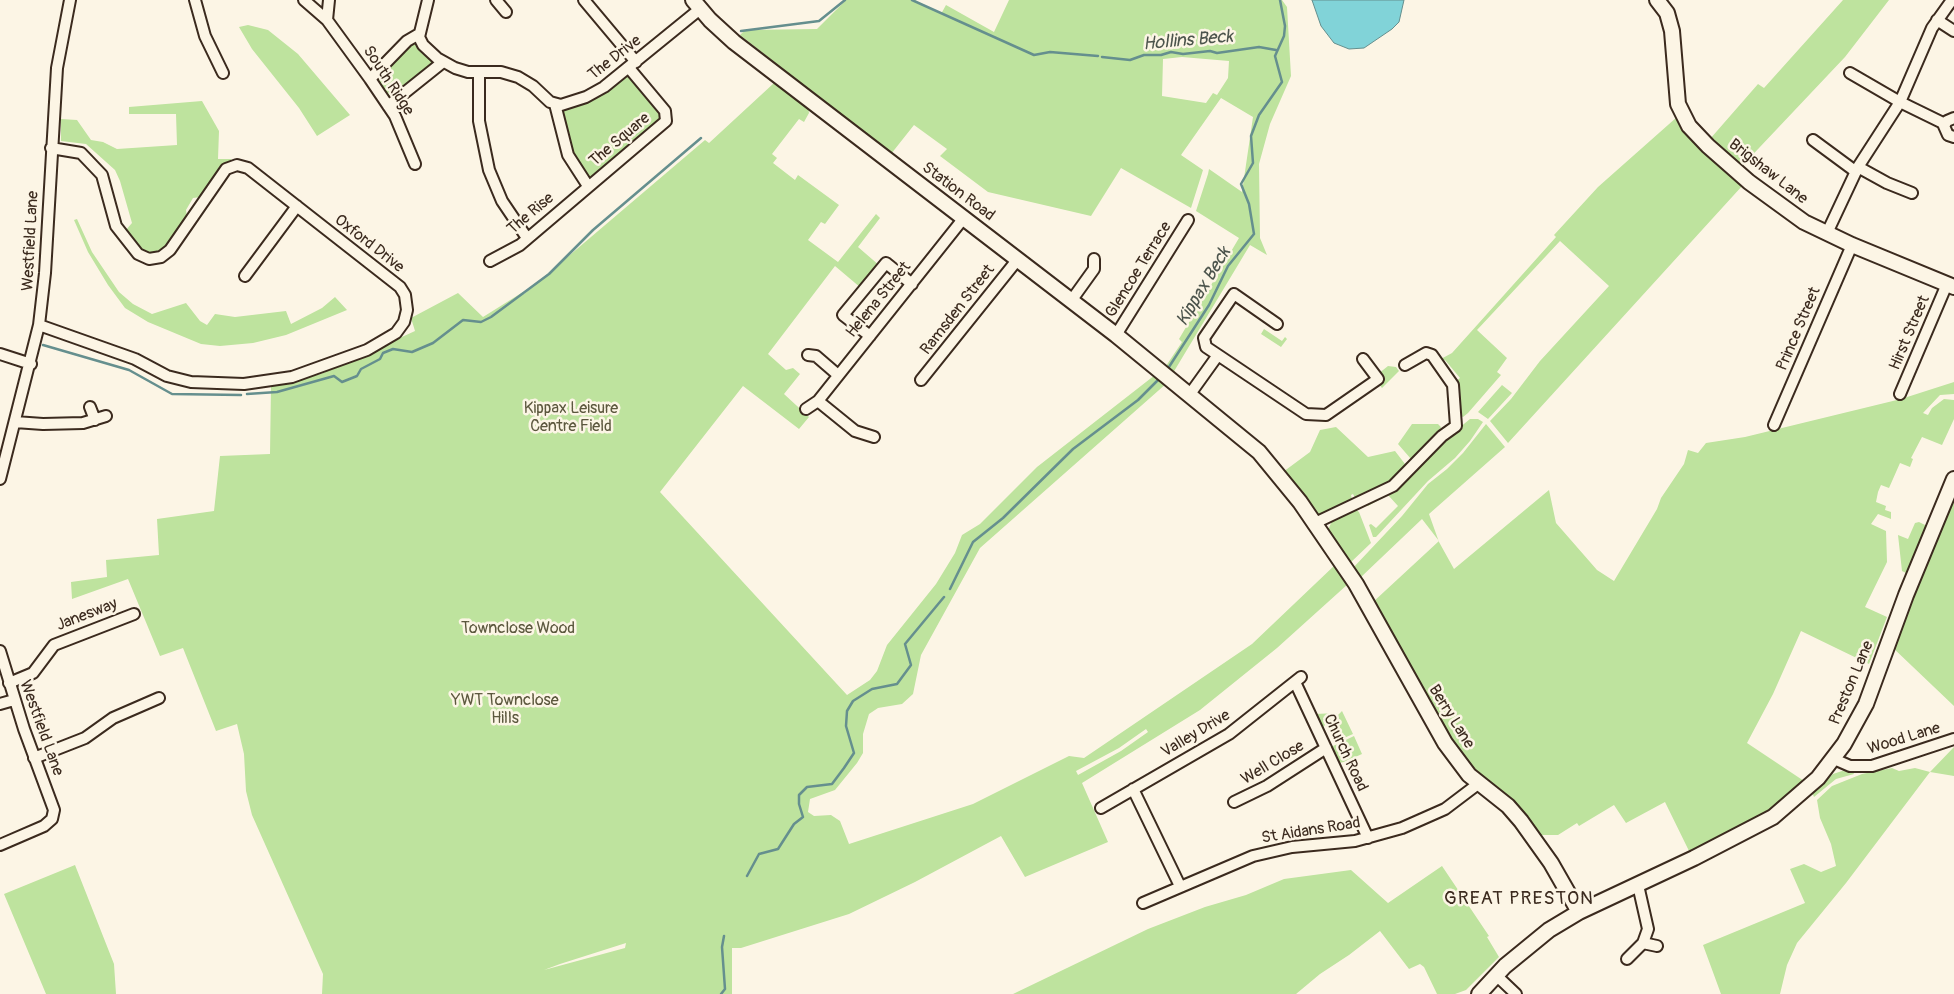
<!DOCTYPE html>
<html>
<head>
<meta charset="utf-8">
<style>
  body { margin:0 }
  canvas { display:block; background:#fcf5e5 }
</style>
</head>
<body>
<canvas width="1954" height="994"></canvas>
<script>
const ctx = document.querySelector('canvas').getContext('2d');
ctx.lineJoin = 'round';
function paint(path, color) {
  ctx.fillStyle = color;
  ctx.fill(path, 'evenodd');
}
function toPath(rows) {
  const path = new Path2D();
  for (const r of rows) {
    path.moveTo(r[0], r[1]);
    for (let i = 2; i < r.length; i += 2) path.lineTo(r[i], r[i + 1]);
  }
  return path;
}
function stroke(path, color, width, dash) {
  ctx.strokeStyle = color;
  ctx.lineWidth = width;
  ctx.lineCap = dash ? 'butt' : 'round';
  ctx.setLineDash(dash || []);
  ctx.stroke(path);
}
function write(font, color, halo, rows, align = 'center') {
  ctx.font = font + ' Pangolin,sans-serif';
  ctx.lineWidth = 5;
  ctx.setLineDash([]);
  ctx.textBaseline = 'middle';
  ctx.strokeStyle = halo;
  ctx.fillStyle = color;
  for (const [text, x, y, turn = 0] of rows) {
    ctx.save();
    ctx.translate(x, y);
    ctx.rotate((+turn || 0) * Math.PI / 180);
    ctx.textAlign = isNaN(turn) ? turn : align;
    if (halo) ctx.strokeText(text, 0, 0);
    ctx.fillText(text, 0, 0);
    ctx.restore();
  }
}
paint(toPath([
  [846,0,915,0,941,14,946,5,994,32,1009,0,1282,0,1287,7,1291,76,1270,124,1259,164,1260,238,1267,255,1250,245,1173,373,1166,366,1182,342,1179,339,1239,238,1196,211,1208,174,1209,169,1242,192,1253,117,1221,98,1181,155,1203,170,1191,208,1121,168,1091,216,988,192,940,156,947,149,914,125,891,154,740,35,745,30,817,29],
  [1182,57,1229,61,1228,78,1217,95,1213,93,1206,103,1162,96,1163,59],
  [1843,0,1889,0,1845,57,1742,166,1710,139,1758,84,1764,88],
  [248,25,268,30,298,54,350,115,317,136,299,108,252,49,239,27],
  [410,43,417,43,434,63,392,98,388,97,377,78],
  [628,75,664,118,590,179,572,155,561,114,568,107],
  [774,83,808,107,809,113,804,122,799,119,772,154,777,158,773,163,795,180,798,175,839,205,825,224,821,222,808,240,838,262,876,214,880,218,858,247,880,266,861,288,835,266,768,354,786,370,793,368,800,374,784,394,809,417,799,429,743,386,660,492,847,695,870,680,877,671,887,645,936,584,955,553,962,535,980,524,1037,467,1155,375,1167,383,980,548,921,655,913,694,902,704,878,708,869,714,863,734,863,753,857,763,835,790,810,799,808,812,814,816,831,815,840,821,849,844,973,804,1069,756,1084,758,1252,644,1336,564,1348,584,1277,648,1200,710,1082,783,1108,842,1025,877,1001,836,915,882,849,914,741,948,732,948,732,994,322,994,323,974,252,815,246,791,244,754,237,724,216,731,183,648,160,656,128,579,72,599,71,582,107,577,106,560,159,555,157,519,214,511,220,456,270,454,271,386,321,374,415,331,411,318,458,293,483,317,523,292,524,294,705,140,709,143],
  [1146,729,1148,732,1121,751,1078,775,1076,771,1119,748],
  [626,943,625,948,544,970,560,964],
  [202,101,219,131,218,159,231,159,231,162,218,172,201,197,193,198,186,210,187,217,163,250,158,253,147,253,142,251,125,231,132,223,120,181,115,170,86,144,61,141,61,119,77,120,91,140,103,142,117,149,177,145,176,114,129,114,129,107],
  [1677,117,1683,127,1743,185,1508,443,1490,421,1511,399,1540,361,1609,286,1560,241,1477,330,1507,358,1497,372,1501,375,1468,413,1463,417,1459,415,1455,382,1460,378,1445,360,1440,363,1439,360,1452,353,1556,237,1554,235,1598,187],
  [77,219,92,252,119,292,133,304,152,314,186,303,200,321,207,325,215,314,235,317,286,311,291,324,322,308,335,297,347,310,286,335,253,343,220,346,201,344,148,322,125,308,108,285,88,252,74,220],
  [1264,329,1282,341,1285,337,1287,339,1281,347,1261,334],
  [1388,366,1396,367,1399,371,1382,388,1378,383,1378,374],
  [1954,382,1954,394,1940,395,1923,413,1928,415,1932,408,1944,399,1954,400,1954,419,1942,445,1922,437,1911,458,1913,459,1910,467,1900,463,1889,488,1881,485,1878,492,1876,502,1886,506,1885,510,1891,512,1891,519,1878,514,1871,524,1886,531,1887,562,1865,607,1887,617,1869,664,1801,631,1773,694,1747,743,1804,781,1771,810,1740,829,1690,853,1665,802,1626,823,1614,805,1579,826,1577,823,1558,835,1540,835,1506,794,1479,776,1450,742,1372,603,1439,541,1422,519,1360,578,1352,569,1402,516,1428,484,1447,469,1463,453,1486,424,1505,447,1429,514,1439,542,1454,569,1549,490,1556,523,1597,570,1614,581,1657,509,1661,498,1684,464,1688,450,1698,453,1706,443,1745,437,1901,399],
  [1502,385,1512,393,1488,419,1478,412],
  [1470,419,1478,419,1483,422,1470,441,1455,458,1428,481,1376,537,1373,537,1369,525,1371,524,1376,528,1398,506,1388,495,1368,506,1365,505],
  [1412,424,1438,424,1441,427,1437,436,1411,459,1398,444],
  [1336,427,1368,457,1395,451,1405,464,1405,469,1392,483,1355,498,1353,494,1351,495,1352,499,1320,514,1314,513,1283,472,1310,452,1320,430],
  [1954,488,1954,706,1891,646],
  [1355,509,1359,512,1371,543,1349,564,1328,530,1332,521],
  [1919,522,1927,526,1906,573,1902,571,1898,535,1908,539,1915,523],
  [1342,711,1353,734,1335,742,1327,726],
  [1337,713,1322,728,1315,714],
  [1354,736,1362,754,1344,762,1338,763,1331,747],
  [1954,747,1954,776,1930,772,1846,883,1797,943,1787,965,1780,994,1721,994,1703,945,1805,903,1790,869,1804,864,1821,872,1836,866,1831,844,1820,818,1817,800,1832,786,1862,774,1892,768,1899,771,1915,768,1930,772],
  [1842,771,1853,772,1854,774,1836,779,1814,797,1812,792,1833,774],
  [75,865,114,964,116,994,46,994,4,894],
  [1442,866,1489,936,1487,937,1499,957,1466,990,1455,994,1437,994,1424,967,1420,964,1409,969,1380,931,1349,955,1320,974,1296,994,1013,994,1148,929,1205,907,1246,895,1284,879,1351,870,1388,903]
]), '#bee39e');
const water = toPath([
  [1312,0,1404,0,1399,22,1392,29,1364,48,1349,49,1334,43,1321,26,1312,0]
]);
paint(water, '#81d3d8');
stroke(water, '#658f8e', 1);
stroke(toPath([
  [912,0,1034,55,1050,52,1098,56],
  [741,31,819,21,845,0],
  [1102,57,1130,60,1144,55,1161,55,1171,52,1183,54,1210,51,1217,53,1259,47,1276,50],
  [43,345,129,370,172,394,241,395],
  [1167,370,1209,305,1228,266,1254,234,1249,204,1241,184,1253,163,1251,136,1259,115,1282,82,1275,56,1284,36,1285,26,1280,0],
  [247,394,277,392,334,376,342,382,357,376,361,369,380,359,383,353,393,349,412,352,433,343,463,320,481,322,491,317,549,274,593,230,701,138],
  [950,589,973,542,1003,518,1073,449,1138,400,1159,379],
  [747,876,759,854,778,849,794,824,803,817,799,804,799,795,807,787,832,784,844,768,854,753,846,726,847,711,853,701,872,689,897,684,911,665,905,644,944,597],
  [721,994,725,989,722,947,724,936]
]), '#658f8e', 2.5);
const street = toPath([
  [195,0,205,36,223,73],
  [304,0,327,20,370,79,395,116,415,164],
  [428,0,419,37,423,45,437,58,455,68,468,72,501,72,518,77,533,86,550,102,561,105,586,97,604,87,700,9],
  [496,0,506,12],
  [584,0,636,62],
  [327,20,329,0],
  [1937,20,1954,31],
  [479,73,479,121,489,170,502,201,527,238],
  [1850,73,1900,102,1945,124],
  [370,79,407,41,419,34],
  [555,104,568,155,588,186],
  [388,106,443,62],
  [1954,118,1947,121,1944,126,1948,135,1954,137],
  [1813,140,1855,171],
  [1858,167,1887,183,1912,193],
  [1827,233,1858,167,1900,102,1932,28,1952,0],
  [490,261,520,245,666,121,665,111,629,68],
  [245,276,297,206],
  [1071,301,1094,269,1094,259],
  [39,325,135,359,167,376,191,382,244,384,292,377,367,350,396,333,404,322,407,310,405,295,400,287,248,168,237,165,226,169,170,250,161,257,149,259,138,254,116,226,102,175,81,153,51,148],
  [1116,335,1188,220],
  [870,336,843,315,886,263,912,284],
  [0,354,31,364],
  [808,355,816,356,838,375],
  [1218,355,1206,347,1204,338,1234,294,1277,324],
  [921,380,1018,259],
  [1190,394,1218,355,1306,414,1326,415,1378,379,1363,359],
  [1900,394,1947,284],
  [818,401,963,219],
  [818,401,855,431,874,437],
  [90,407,95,420],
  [806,409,818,401],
  [15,422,43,424,83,423,106,416],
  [1774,425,1852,245],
  [0,479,39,325,45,273,57,68,70,0],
  [1315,523,1393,486,1442,436,1456,426,1453,385,1432,355,1426,353,1405,365],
  [0,651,24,729,54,810,52,819,44,826,0,845],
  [1295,682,1368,838],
  [9,683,33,673,54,645,134,614],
  [0,704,14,700],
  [34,758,85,738,113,718,159,698],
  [1834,759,1850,766,1872,766,1954,739],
  [1133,789,1180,886],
  [1234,802,1267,786,1326,748],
  [1101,808,1229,734,1301,677],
  [1143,903,1253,856,1292,847,1355,841,1402,828,1445,809,1478,784],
  [1643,943,1657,946],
  [1627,959,1643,943,1648,929,1638,885],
  [1496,975,1516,994]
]);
const secondary = toPath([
  [693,0,710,20,734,42,1116,335,1259,452,1300,502,1356,584,1445,743,1469,775,1508,806,1521,821,1551,863,1579,912],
  [1657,0,1667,13,1672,31,1678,104,1689,126,1708,146,1749,182,1804,222,1852,245,1954,287],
  [1479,994,1505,966,1549,930,1579,912,1694,858,1773,817,1818,778,1844,744,1866,704,1906,595,1954,479]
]);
stroke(street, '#3b2a1e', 14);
stroke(secondary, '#3b2a1e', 18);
stroke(street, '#fcf5e5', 10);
stroke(secondary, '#fcf5e5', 14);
write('16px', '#3b2a1e', '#fcf5e5', [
  ["The Drive",615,58,-38],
  ["South Ridge",388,81,57],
  ["The Square",620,140,-40],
  ["Brigshaw Lane",1768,172,38],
  ["Station Road",958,192,37],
  ["The Rise",531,214,-40],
  ["Westfield Lane",31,241,-87],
  ["Oxford Drive",369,244,38],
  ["Glencoe Terrace",1139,270,-58],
  ["Helena Street",879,300,-51],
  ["Ramsden Street",958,310,-52],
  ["Prince Street",1799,329,-67],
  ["Hirst Street",1910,333,-67],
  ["Janesway",87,615,-21],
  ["Preston Lane",1852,683,-67],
  ["Berry Lane",1451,717,58],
  ["Westfield Lane",41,728,70],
  ["Valley Drive",1196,734,-31],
  ["Wood Lane",1904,739,-17],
  ["Church Road",1345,753,65],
  ["Well Close",1273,763,-31],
  ["St Aidans Road",1311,831,-9]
]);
write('16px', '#5c583e', '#fcf5e5', [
  ["Kippax Leisure",571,409],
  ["Centre Field",571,427],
  ["Townclose Wood",518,629],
  ["YWT Townclose",505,701],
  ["Hills",505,719]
]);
write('italic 18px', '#4c544c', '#fcf5e5', [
  ["Hollins Beck",1188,41,-5],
  ["Kippax Beck",1204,287,-59]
]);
ctx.letterSpacing = '1px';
write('19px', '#3b2a1e', '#fcf5e5', [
  ["GREAT PRESTON",1519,899]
]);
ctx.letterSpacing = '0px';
</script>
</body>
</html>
